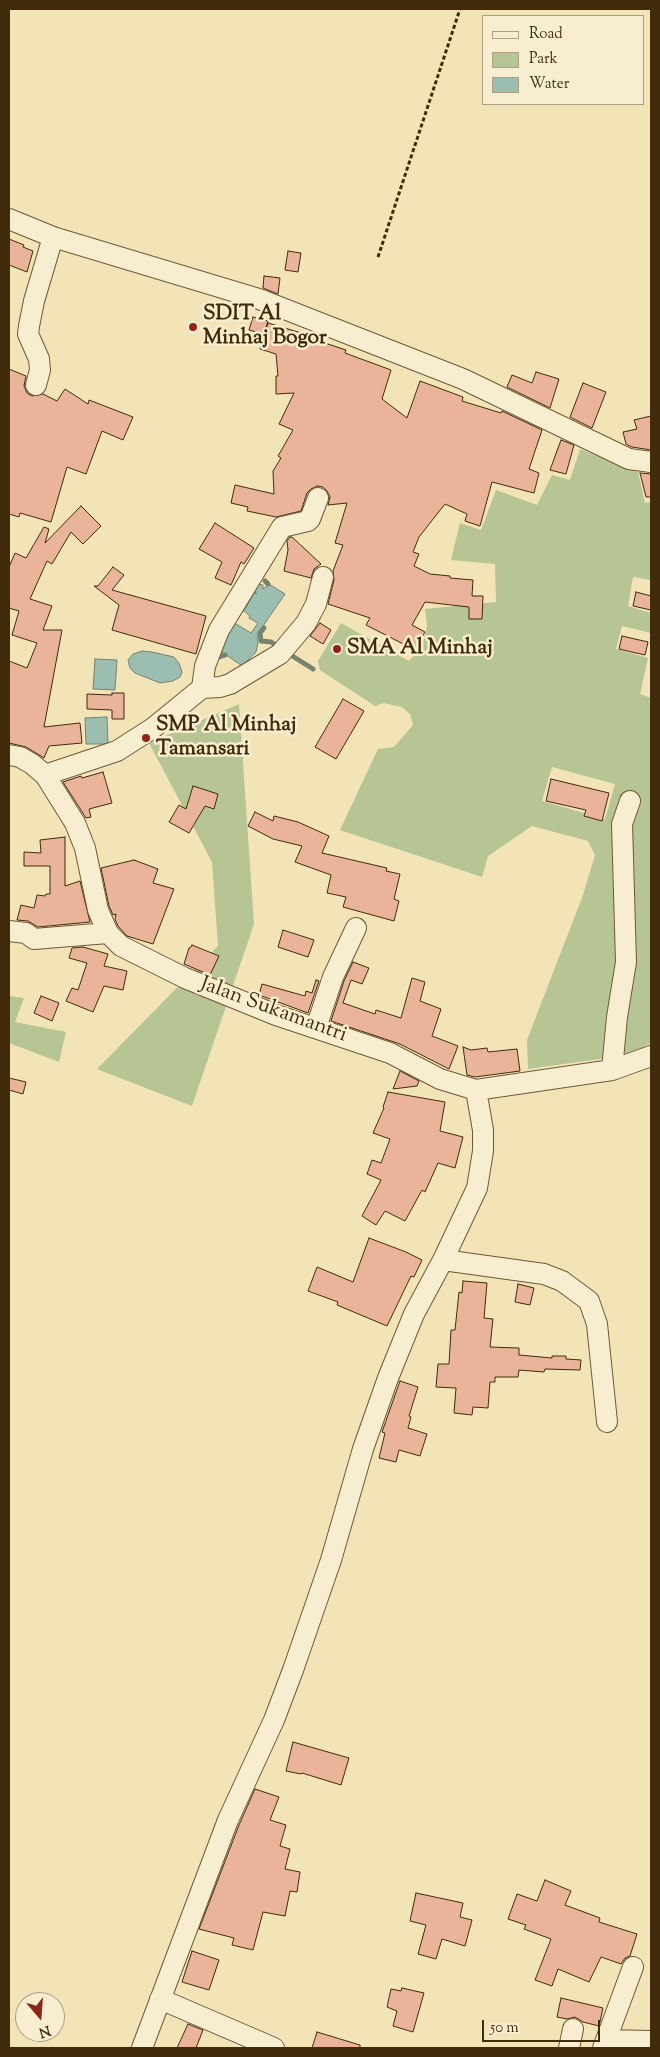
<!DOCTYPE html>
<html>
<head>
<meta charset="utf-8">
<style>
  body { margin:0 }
  #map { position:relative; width:660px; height:2057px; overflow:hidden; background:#f3e4b8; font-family:"Sorts Mill Goudy",serif }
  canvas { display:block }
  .frame { position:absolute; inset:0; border:10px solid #412b0b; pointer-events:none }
  .legend { position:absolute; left:482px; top:15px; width:162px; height:90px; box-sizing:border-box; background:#f7edd1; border:1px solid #ae9f82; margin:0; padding:6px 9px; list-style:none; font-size:15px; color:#412b0b }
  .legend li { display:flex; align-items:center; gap:10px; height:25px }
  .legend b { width:25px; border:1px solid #ae9f82 }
  .north { position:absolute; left:15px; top:1992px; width:50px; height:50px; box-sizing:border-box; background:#f7edd1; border:1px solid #ae9f82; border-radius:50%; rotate:162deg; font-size:14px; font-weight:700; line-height:20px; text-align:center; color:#412b0b }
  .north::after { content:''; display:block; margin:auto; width:18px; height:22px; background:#8f2418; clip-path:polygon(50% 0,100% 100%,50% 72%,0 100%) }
  .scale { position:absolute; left:482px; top:2020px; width:118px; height:22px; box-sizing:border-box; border:2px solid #412b0b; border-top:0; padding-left:6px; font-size:15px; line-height:18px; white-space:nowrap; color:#412b0b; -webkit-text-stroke:4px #f7edd1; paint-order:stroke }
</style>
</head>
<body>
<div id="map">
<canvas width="660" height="2057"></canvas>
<div class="frame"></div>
<ul class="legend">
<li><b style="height:6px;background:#f7edd1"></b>Road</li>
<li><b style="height:14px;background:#b6c593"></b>Park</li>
<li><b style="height:14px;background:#9bbeb1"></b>Water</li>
</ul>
<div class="north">N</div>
<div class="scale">50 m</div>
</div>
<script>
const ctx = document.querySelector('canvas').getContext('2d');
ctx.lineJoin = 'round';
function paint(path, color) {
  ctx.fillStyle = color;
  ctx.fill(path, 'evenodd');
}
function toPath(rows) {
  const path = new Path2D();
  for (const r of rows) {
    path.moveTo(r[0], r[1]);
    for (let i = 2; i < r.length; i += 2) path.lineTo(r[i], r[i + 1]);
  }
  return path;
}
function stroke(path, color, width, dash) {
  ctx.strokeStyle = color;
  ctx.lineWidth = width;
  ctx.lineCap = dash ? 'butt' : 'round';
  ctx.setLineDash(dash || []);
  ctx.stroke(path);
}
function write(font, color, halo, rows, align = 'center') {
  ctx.font = font + ' "Sorts Mill Goudy",serif';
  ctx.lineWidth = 5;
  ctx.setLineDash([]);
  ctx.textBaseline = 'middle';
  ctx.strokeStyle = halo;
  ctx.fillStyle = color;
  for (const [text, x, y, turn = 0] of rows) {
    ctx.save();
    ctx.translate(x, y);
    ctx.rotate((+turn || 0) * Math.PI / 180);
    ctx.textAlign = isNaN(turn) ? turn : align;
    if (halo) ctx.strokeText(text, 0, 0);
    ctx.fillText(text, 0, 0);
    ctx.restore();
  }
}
paint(toPath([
  [580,449,638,472,645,503,651,502,651,580,633,577,628,606,651,613,651,633,622,626,616,649,648,658,640,694,651,698,651,1043,629,1055,528,1069,527,1040,583,895,595,855,588,841,532,826,488,856,482,877,340,830,378,749,394,747,413,725,410,714,402,707,383,703,375,706,320,670,318,661,341,623,409,661,417,652,425,637,427,625,425,609,496,602,495,564,451,560,460,523,481,530,496,490,537,505,552,475,570,480],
  [552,767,615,784,605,819,542,801],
  [239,704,254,924,192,1106,97,1069,218,946,212,862,149,743],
  [9,996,24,998,15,1022,66,1032,59,1062,9,1043]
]), '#b6c593');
const water = toPath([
  [258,584,263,585,263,589,269,584,285,594,261,629,257,637,258,643,256,652,242,666,222,652,221,644,228,622,236,624,251,633,258,623,249,618,250,616,244,611,240,611,245,609,254,593,257,594,254,591,258,584],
  [142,651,152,652,174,657,179,663,182,672,180,677,173,681,160,683,135,673,130,668,128,660,133,654,142,651],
  [95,659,117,660,115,690,93,689,95,659],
  [107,717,108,744,86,744,85,718,107,717]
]);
paint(water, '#9bbeb1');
stroke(water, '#77836f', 1);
stroke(toPath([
  [265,581,268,584],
  [264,628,260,633,261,641,271,642,279,647],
  [286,652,313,669],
  [219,657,225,655]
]), '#77836f', 5);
const building = toPath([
  [9,239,24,245,23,247,33,251,27,272,9,265,9,239],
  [288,251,301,253,298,272,285,270,288,251],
  [264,276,280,278,278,294,263,288,264,276],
  [253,317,268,321,264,334,249,330,253,317],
  [268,323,308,335,307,337,346,350,345,353,391,370,382,399,407,418,420,381,463,397,462,401,501,413,502,411,542,430,529,469,539,473,534,493,492,482,480,526,465,521,467,514,445,504,419,537,413,552,419,554,414,566,430,574,450,576,450,578,473,580,472,596,483,596,482,619,469,619,469,607,425,602,412,625,425,632,415,650,366,625,370,618,328,604,334,580,333,571,343,545,335,543,347,503,328,505,330,497,327,491,323,487,317,486,311,489,307,493,301,511,276,517,247,511,248,507,231,503,235,485,274,494,273,471,281,458,278,456,293,430,279,424,294,393,276,394,276,376,278,376,276,354,260,349,268,323],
  [9,369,26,376,24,386,27,393,32,396,43,394,57,401,65,389,88,404,89,400,133,417,123,440,102,431,86,474,67,467,51,522,20,513,19,517,9,514,9,369],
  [536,372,559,379,550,408,507,387,512,375,532,383,536,372],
  [583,383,606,392,592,428,570,417,583,383],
  [651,416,651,450,632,447,626,444,623,432,637,429,634,420,651,416],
  [561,440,574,445,566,474,550,470,561,440],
  [640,473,651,474,651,497,646,497,640,473],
  [81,506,101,526,83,544,71,532,52,564,47,561,30,599,52,606,43,630,62,630,44,727,80,723,82,743,49,746,44,758,26,747,9,743,9,661,27,668,37,643,12,635,19,611,9,608,9,567,15,553,26,558,44,527,49,529,45,543,81,506],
  [215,523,254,548,244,564,241,562,231,585,215,578,222,562,199,549,215,523],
  [290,537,292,537,321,564,314,569,311,578,284,571,288,550,287,541,290,537],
  [113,567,124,575,112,590,206,616,196,654,112,630,119,605,94,586,98,586,113,567],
  [636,592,651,596,651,610,633,606,636,592],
  [320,623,331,630,323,644,310,636,320,623],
  [622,636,648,642,645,655,619,649,622,636],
  [112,693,124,693,124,719,112,719,112,710,87,709,87,694,112,695,112,693],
  [343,699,364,711,336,759,315,747,343,699],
  [103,772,112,803,89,809,91,817,86,818,63,782,81,776,82,778,103,772],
  [551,779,609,793,602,821,584,816,586,810,546,801,551,779],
  [193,786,218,794,214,809,205,806,189,833,169,822,179,805,186,809,193,786],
  [255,812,273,821,274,816,298,822,329,836,322,853,387,868,386,871,400,874,394,899,399,901,394,921,343,907,346,897,327,893,331,875,295,862,302,846,273,839,248,826,255,812],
  [65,837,65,886,80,881,90,922,38,927,28,921,17,920,21,905,34,908,37,895,45,896,46,894,50,894,50,866,24,866,24,852,41,853,40,840,65,837],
  [134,860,158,869,153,883,174,889,153,944,127,936,118,926,115,919,116,914,113,915,109,906,101,868,134,860],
  [283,930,314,940,308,957,278,947,283,930],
  [192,945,219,956,210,975,184,964,189,948,190,948,192,945],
  [83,947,108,954,104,966,127,971,123,990,104,986,93,1012,66,1001,72,988,78,990,87,963,69,958,72,948,83,947],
  [353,962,369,968,362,984,351,980,343,1003,375,1014,376,1010,401,1018,412,978,425,982,420,1001,441,1009,432,1036,458,1046,449,1069,400,1044,331,1021,344,981,353,962],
  [316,980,319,981,308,1013,259,995,262,984,305,996,306,991,312,993,316,980],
  [41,996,59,1003,52,1021,34,1013,41,996],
  [463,1047,471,1050,487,1048,488,1052,517,1049,520,1071,475,1077,467,1075,463,1047],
  [400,1071,419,1081,417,1086,393,1089,400,1071],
  [9,1078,26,1082,23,1094,9,1090,9,1078],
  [388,1092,445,1102,440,1131,463,1137,455,1168,438,1163,425,1192,422,1190,405,1221,385,1211,376,1225,362,1216,381,1180,367,1174,372,1160,381,1163,390,1139,373,1133,384,1108,383,1107,388,1092],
  [369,1238,406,1252,422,1260,414,1277,411,1276,387,1326,337,1305,338,1302,308,1291,317,1267,353,1282,369,1238],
  [463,1281,487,1283,484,1318,493,1319,490,1347,519,1348,519,1355,552,1358,552,1356,566,1356,566,1359,581,1360,580,1370,545,1369,544,1372,519,1370,518,1377,495,1377,495,1382,490,1382,488,1408,473,1407,472,1415,454,1413,456,1388,436,1387,438,1364,449,1364,451,1330,455,1330,459,1292,462,1293,463,1281],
  [518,1284,534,1288,530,1305,515,1302,518,1284],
  [400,1381,418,1387,409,1416,411,1417,408,1428,427,1434,420,1456,399,1450,396,1462,379,1458,385,1433,382,1432,400,1381],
  [293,1742,349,1758,341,1785,302,1773,301,1774,286,1771,293,1742],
  [255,1789,279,1797,270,1820,286,1825,280,1846,290,1849,285,1869,300,1872,297,1892,290,1891,285,1916,263,1912,253,1950,232,1945,234,1938,199,1929,239,1825,255,1789],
  [545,1880,571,1891,565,1905,600,1918,599,1922,637,1934,630,1956,625,1958,621,1964,601,1957,589,1982,558,1969,552,1986,535,1980,551,1939,524,1929,526,1925,508,1919,517,1894,537,1901,545,1880],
  [416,1893,463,1903,460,1917,472,1920,465,1946,442,1939,436,1959,418,1954,426,1925,410,1921,416,1893],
  [192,1951,219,1960,209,1990,182,1982,192,1951],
  [402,1988,424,1993,413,2032,393,2026,397,2011,387,2007,391,1989,401,1991,402,1988],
  [561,1998,603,2008,599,2026,583,2022,575,2017,567,2019,557,2017,561,1998],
  [188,2024,203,2030,196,2048,177,2048,188,2024],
  [317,2032,360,2045,360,2048,312,2048,317,2032]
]);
paint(building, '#e9b499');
stroke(building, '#412b0b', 1);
const minor = toPath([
  [9,219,53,237,259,299,463,379,629,459,651,462],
  [36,385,40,370,39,359,28,334,29,326,34,301,53,237],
  [202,688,220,687,230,684,280,654,306,623,316,604,323,577],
  [9,755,20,757,32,764,45,775,75,823,85,848,98,910,108,933,121,946,185,978,276,1015,390,1053,440,1079,476,1090,612,1070,651,1056],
  [45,775,117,751,153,728,202,688,205,666,219,630,282,527,308,521,310,519,318,498],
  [9,931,26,933,34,939,108,933],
  [316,1028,333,977,356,928],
  [612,1070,617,1017,626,962,622,824,630,801],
  [443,1260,544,1274,562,1281,589,1301,597,1324,607,1422],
  [160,1999,274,2048],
  [607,2040,651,2041],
  [142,2048,228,1820,274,1720,293,1670,331,1560,363,1449,388,1378,414,1314,443,1260,477,1188,483,1151,483,1130,476,1090],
  [569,2048,573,2029],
  [603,2048,633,1967]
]);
stroke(minor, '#6e5936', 22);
stroke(toPath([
  [378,257,460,9]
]), '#412b0b', 3, [4, 2.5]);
stroke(minor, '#f7edd1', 20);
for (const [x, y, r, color] of [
  [193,327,5,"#8f2418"],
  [337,649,5,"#8f2418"],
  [146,738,5,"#8f2418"]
]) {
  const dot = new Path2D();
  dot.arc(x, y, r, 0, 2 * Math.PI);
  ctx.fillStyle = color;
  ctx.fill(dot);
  stroke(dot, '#f7edd1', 2);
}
write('bold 21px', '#412b0b', '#f7edd1', [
  ["SDIT Al",203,315],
  ["Minhaj Bogor",203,339],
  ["SMA Al Minhaj",347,649],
  ["SMP Al Minhaj",156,726],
  ["Tamansari",156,750]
], 'left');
write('21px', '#412b0b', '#f7edd1', [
  ["Jalan Sukamantri",273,1011,20]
]);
</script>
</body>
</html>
